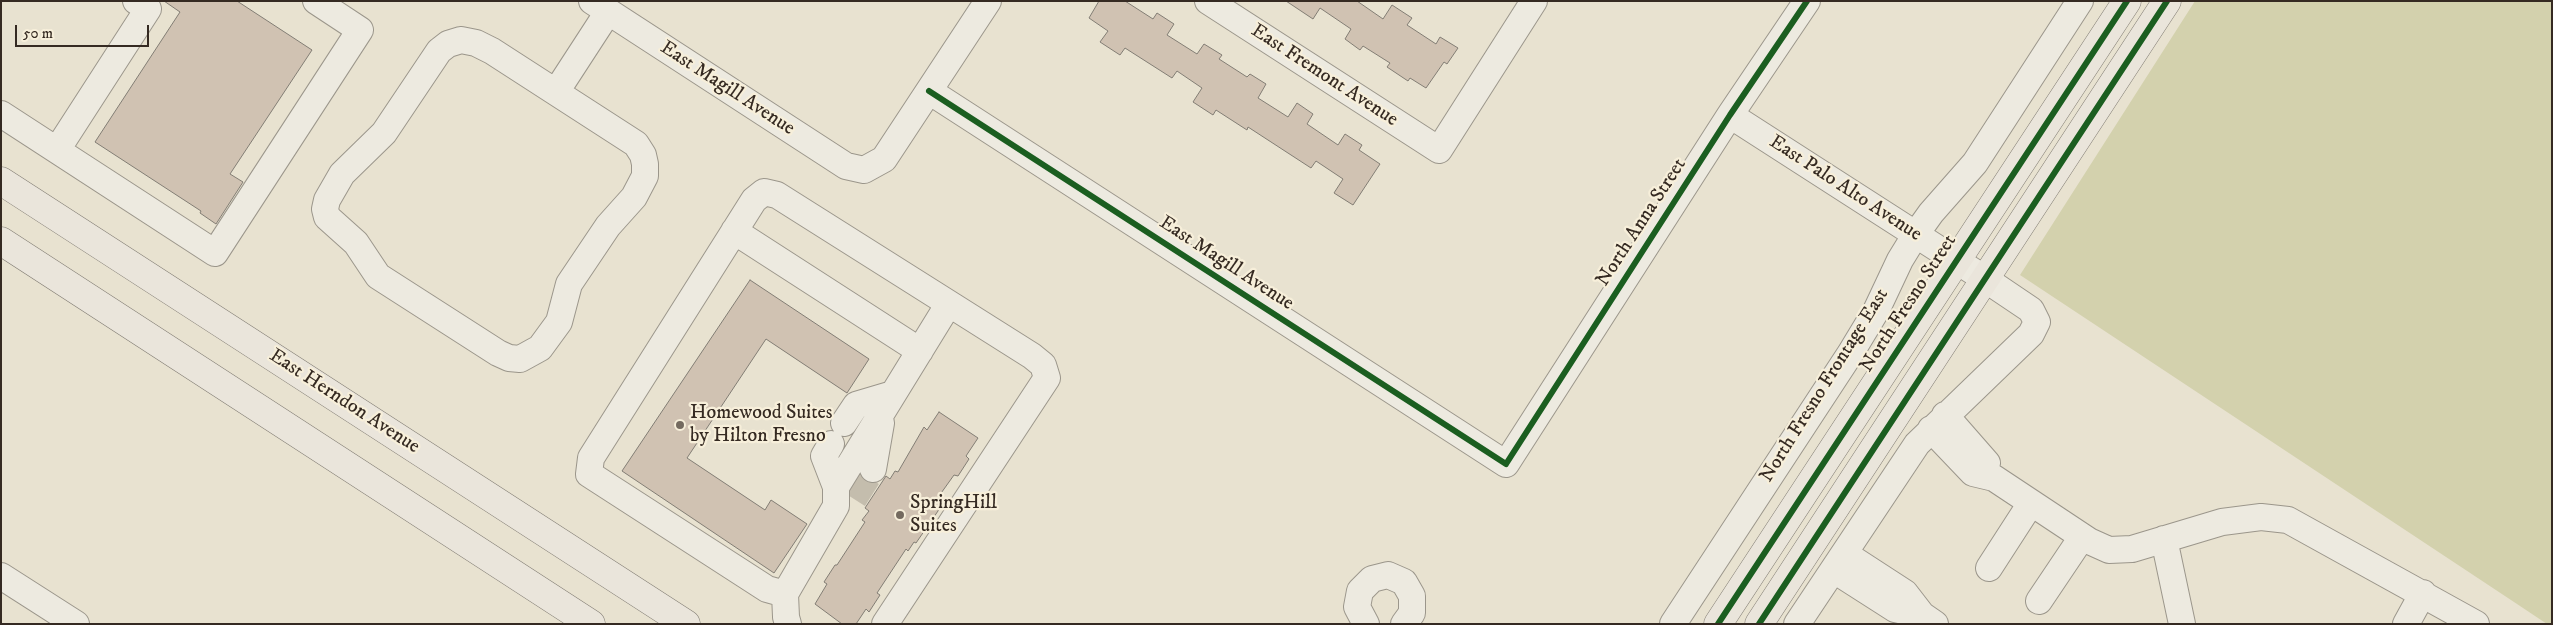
<!DOCTYPE html>
<html>
<head>
<meta charset="utf-8">
<style>
  body { margin:0 }
  #map { position:relative; width:2553px; height:625px; overflow:hidden; background:#e8e2d0; font-family:"IM FELL DW Pica",serif }
  canvas { display:block }
  .frame { position:absolute; inset:0; border:2px solid #352a22; pointer-events:none }
  .scale { position:absolute; left:15px; top:25px; width:134px; height:22px; box-sizing:border-box; border:2px solid #352a22; border-top:0; padding-left:6px; font-size:15px; line-height:18px; white-space:nowrap; color:#352a22; -webkit-text-stroke:4px #f7efda; paint-order:stroke }
</style>
</head>
<body>
<div id="map">
<canvas width="2553" height="625"></canvas>
<div class="frame"></div>
<div class="scale">50 m</div>
</div>
<script>
const ctx = document.querySelector('canvas').getContext('2d');
ctx.lineJoin = 'round';
function paint(path, color) {
  ctx.fillStyle = color;
  ctx.fill(path, 'evenodd');
}
function toPath(rows) {
  const path = new Path2D();
  for (const r of rows) {
    path.moveTo(r[0], r[1]);
    for (let i = 2; i < r.length; i += 2) path.lineTo(r[i], r[i + 1]);
  }
  return path;
}
function stroke(path, color, width, dash) {
  ctx.strokeStyle = color;
  ctx.lineWidth = width;
  ctx.lineCap = dash ? 'butt' : 'round';
  ctx.setLineDash(dash || []);
  ctx.stroke(path);
}
function write(font, color, halo, rows, align = 'center') {
  ctx.font = font + ' "IM FELL DW Pica",serif';
  ctx.lineWidth = 4.5;
  ctx.setLineDash([]);
  ctx.textBaseline = 'middle';
  ctx.strokeStyle = halo;
  ctx.fillStyle = color;
  for (const [text, x, y, turn = 0] of rows) {
    ctx.save();
    ctx.translate(x, y);
    ctx.rotate((+turn || 0) * Math.PI / 180);
    ctx.textAlign = isNaN(turn) ? turn : align;
    if (halo) ctx.strokeText(text, 0, 0);
    ctx.fillText(text, 0, 0);
    ctx.restore();
  }
}
paint(toPath([
  [2195,1,2552,1,2552,624,2547,624,2514,602,2020,275]
]), '#d3d1ad');
const building = toPath([
  [164,1,237,1,312,50,230,174,243,182,216,224,200,213,201,211,95,142,180,12,164,1],
  [1099,1,1125,1,1153,19,1157,13,1174,24,1167,35,1197,54,1204,44,1222,55,1219,59,1247,77,1250,74,1266,84,1258,98,1288,117,1297,103,1313,114,1307,124,1338,145,1345,134,1362,145,1359,150,1380,164,1353,205,1334,193,1343,179,1316,161,1311,168,1248,127,1247,130,1216,110,1213,115,1193,102,1202,88,1177,71,1172,78,1125,48,1120,55,1100,42,1108,31,1089,18,1099,1],
  [1286,1,1357,1,1383,19,1392,5,1412,18,1407,25,1436,44,1440,37,1458,48,1447,64,1444,62,1426,88,1410,78,1408,81,1387,67,1390,63,1363,46,1360,50,1345,39,1351,29,1320,8,1313,19,1286,1],
  [750,280,869,359,847,393,766,339,687,458,765,510,771,500,807,524,774,573,622,471,750,280],
  [939,412,978,438,966,456,969,459,958,476,954,475,939,496,944,500,938,511,916,543,914,542,908,551,906,549,877,593,880,595,869,612,866,609,856,624,842,624,815,604,827,584,824,582,835,565,837,565,865,522,862,520,869,511,865,508,886,476,890,479,895,471,898,472,924,427,927,430,939,412]
]);
paint(building, '#d0c2b2');
stroke(building, '#827d74', 1);
stroke(toPath([
  [854,499,873,469]
]), '#c4bdad', 26, [26, 13]);
const minor = toPath([
  [592,1,846,166,864,170,884,159,988,1],
  [1208,1,1439,150,1534,1],
  [461,40,476,43,492,51,636,144,643,155,645,164,645,176,634,197,608,226,569,284,559,322,540,348,520,359,509,358,498,353,378,276,356,243,327,217,325,209,327,200,342,174,384,133,439,51,448,44,461,40],
  [929,91,1506,464,1730,115,1807,1],
  [556,92,608,12],
  [1,114,215,253,360,30,316,1],
  [1730,115,1985,279,2031,310,2037,322,2031,334,1917,444,1797,624],
  [57,150,148,9,136,1],
  [734,231,920,351],
  [1945,415,1987,463],
  [844,423,856,405,893,394],
  [1931,429,1973,473,1994,478,2089,541,2109,550,2132,549,2222,522,2261,517,2288,520,2476,624],
  [831,444,824,456,836,487],
  [873,469,881,423],
  [2164,539,2182,624],
  [1845,554,1905,593,1922,615],
  [1989,568,2031,503],
  [1834,570,1895,609,1922,615,1935,624],
  [1,576,76,624],
  [785,594,767,589,589,474,591,458,754,200,764,192,777,195,1032,356,1043,365,1047,378,885,624],
  [2039,601,2082,537],
  [788,624,786,617,785,594,836,506,836,487,948,305],
  [1366,624,1357,607,1360,591,1372,579,1388,575,1404,582,1412,596,1412,613,1404,624],
  [1673,624,1850,354,1876,311,1900,260,1916,234,1931,213,1975,163,2080,1],
  [2406,624,2423,593]
]);
const major = toPath([
  [1,181,686,624],
  [1,241,591,624],
  [1718,624,2127,1],
  [1759,624,2167,1]
]);
stroke(minor, '#9b968b', 28);
stroke(major, '#827d74', 29);
stroke(minor, '#edeae0', 26);
stroke(major, '#eae5db', 28);
stroke(toPath([
  [929,91,1506,464,1730,115,1807,1],
  [1718,624,2127,1],
  [1759,624,2167,1]
]), '#1b5e20', 6);
for (const [x, y, r, color] of [
  [680,425,5,"#746a5f"],
  [900,515,5,"#746a5f"]
]) {
  const dot = new Path2D();
  dot.arc(x, y, r, 0, 2 * Math.PI);
  ctx.fillStyle = color;
  ctx.fill(dot);
  stroke(dot, '#f7efda', 2);
}
write('20px', '#352a22', '#f7efda', [
  ["East Fremont Avenue",1324,76,33],
  ["East Magill Avenue",727,89,33],
  ["East Palo Alto Avenue",1845,189,33],
  ["North Anna Street",1642,223,-57],
  ["East Magill Avenue",1226,264,33],
  ["North Fresno Street",1909,304,-57],
  ["North Fresno Frontage East",1825,386,-58],
  ["East Herndon Avenue",344,402,33]
]);
write('20px', '#352a22', '#f7efda', [
  ["Homewood Suites",690,414],
  ["by Hilton Fresno",690,437],
  ["SpringHill",910,504],
  ["Suites",910,527]
], 'left');
</script>
</body>
</html>
